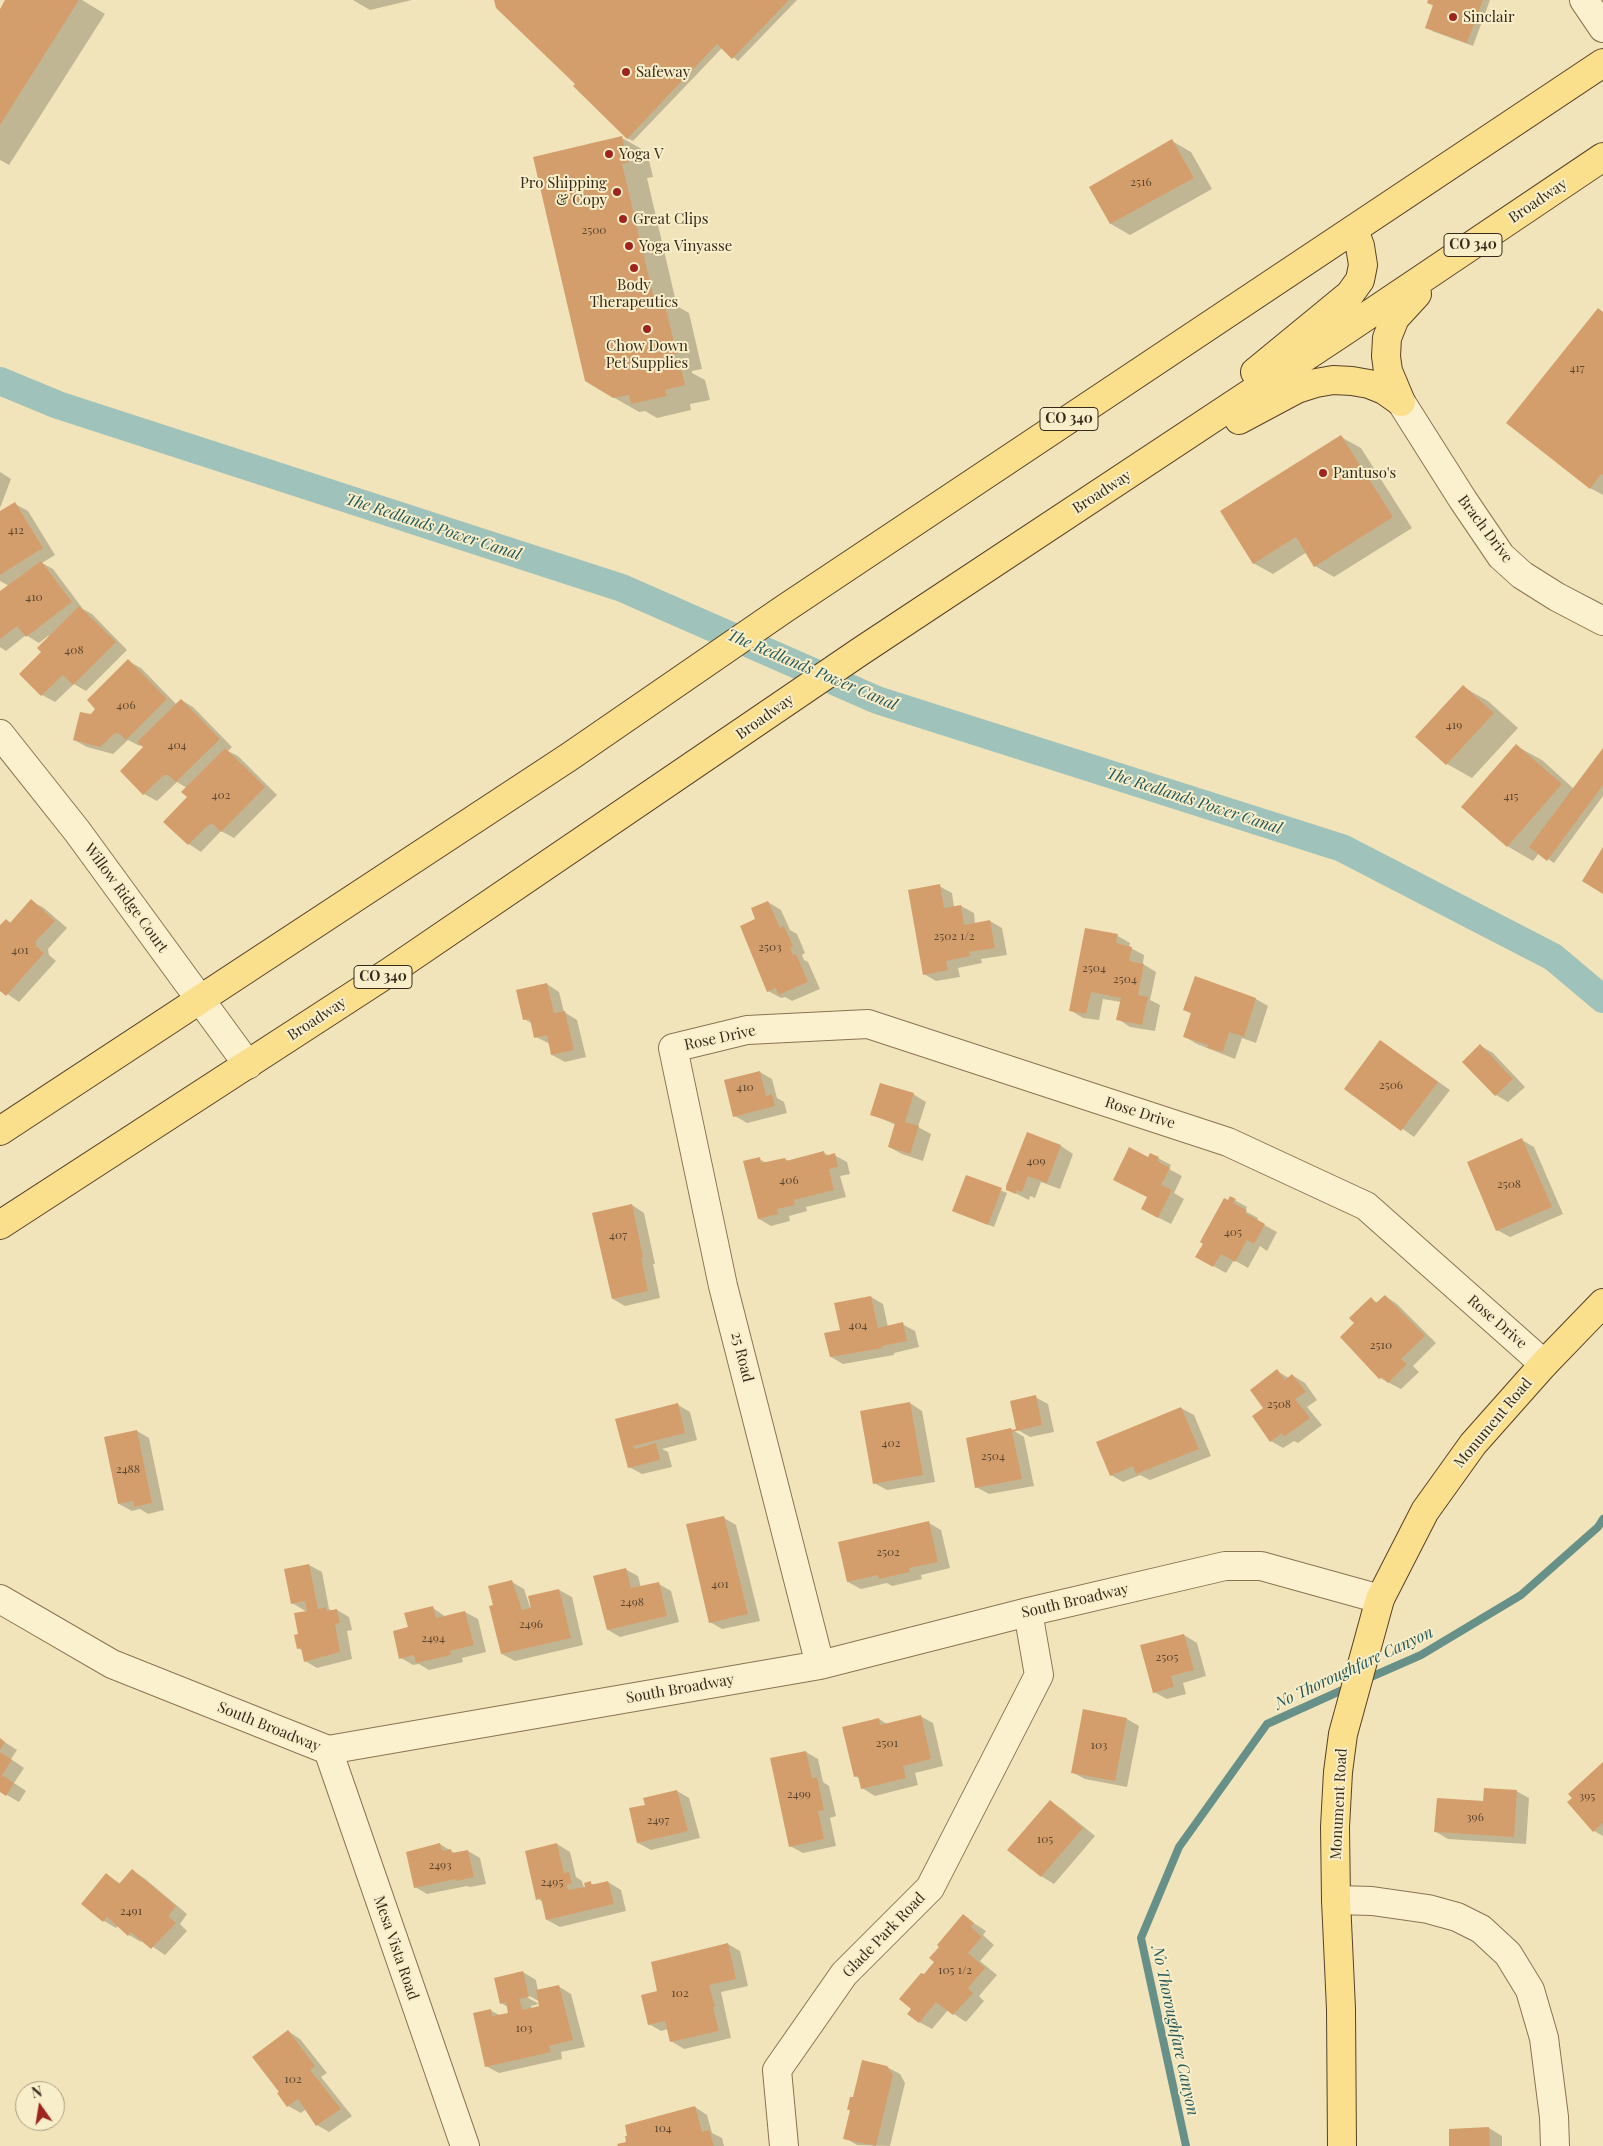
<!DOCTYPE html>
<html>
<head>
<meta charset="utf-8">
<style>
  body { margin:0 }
  #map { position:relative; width:1603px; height:2146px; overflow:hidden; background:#f2e4ba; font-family:"Playfair Display",serif }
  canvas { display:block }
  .north { position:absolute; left:15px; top:2081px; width:50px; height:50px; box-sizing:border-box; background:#f8eeca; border:1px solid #aba084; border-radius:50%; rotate:347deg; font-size:14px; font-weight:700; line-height:20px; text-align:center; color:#372a1a }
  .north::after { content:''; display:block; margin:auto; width:18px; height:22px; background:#9e251e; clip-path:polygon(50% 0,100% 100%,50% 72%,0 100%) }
</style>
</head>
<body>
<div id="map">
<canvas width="1603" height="2146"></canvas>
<div class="north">N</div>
</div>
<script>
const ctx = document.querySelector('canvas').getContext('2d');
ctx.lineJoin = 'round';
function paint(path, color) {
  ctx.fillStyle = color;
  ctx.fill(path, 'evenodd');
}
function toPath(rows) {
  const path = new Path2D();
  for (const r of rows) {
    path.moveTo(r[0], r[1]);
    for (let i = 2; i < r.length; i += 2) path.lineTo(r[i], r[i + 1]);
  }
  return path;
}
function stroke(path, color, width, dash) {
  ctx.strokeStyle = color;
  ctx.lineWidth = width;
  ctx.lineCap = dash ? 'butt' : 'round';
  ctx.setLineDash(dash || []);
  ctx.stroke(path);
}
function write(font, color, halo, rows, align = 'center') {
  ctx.font = font + ' "Playfair Display",serif';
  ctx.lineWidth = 4;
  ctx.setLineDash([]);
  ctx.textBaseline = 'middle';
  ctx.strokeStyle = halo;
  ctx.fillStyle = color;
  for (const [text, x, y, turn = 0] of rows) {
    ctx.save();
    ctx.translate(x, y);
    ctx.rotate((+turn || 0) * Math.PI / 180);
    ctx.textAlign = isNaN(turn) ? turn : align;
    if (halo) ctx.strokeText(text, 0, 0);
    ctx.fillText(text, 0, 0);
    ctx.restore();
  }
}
paint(toPath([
  [7,0,82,0,105,14,9,165,0,160,0,11],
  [353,0,412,0,370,10],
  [496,0,797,0,738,61,722,48,633,141,627,138],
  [1429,0,1490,0,1473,46,1432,31,1434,6,1428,3],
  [622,138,647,152,653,177,647,178,677,306,689,313,702,369,692,371,692,373,705,380,710,400,690,404,691,410,657,418,645,411,639,412,613,397],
  [1172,141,1191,152,1212,189,1130,235,1111,224,1090,187],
  [1603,312,1603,495,1590,488],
  [1341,437,1361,448,1412,528,1334,577,1315,566,1307,552,1273,574,1253,563],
  [0,472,11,479,0,508],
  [15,504,28,511,55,555,42,563,53,569,83,609,92,614,127,650,86,691,74,684,55,702,42,695,21,674,43,652,49,635,39,643,26,635,6,651,0,647,0,593,9,586,0,581,0,513],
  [128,661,141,668,176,704,181,700,193,707,232,747,228,751,238,756,277,795,234,838,221,831,201,852,189,844,165,822,188,797,187,788,177,782,157,801,144,794,121,771,144,747,141,745,140,746,128,740,113,754,87,747,74,740],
  [1463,687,1488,701,1518,728,1472,778,1447,764],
  [1516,746,1542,760,1574,789,1603,750,1603,796,1554,863,1539,853,1533,861,1507,846],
  [939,886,952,893,954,907,961,906,974,913,975,924,990,921,1002,928,1007,955,981,959,982,963,958,968,960,977,936,981,924,974],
  [31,901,44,908,67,928,48,949,49,955,56,961,19,1002,0,989,0,927,6,920,11,923],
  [768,902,781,910,790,930,797,934,805,953,802,955,804,960,808,962,820,989,792,1001,785,997,781,998,768,991,757,920],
  [1118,936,1130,943,1129,947,1144,955,1143,964,1156,972,1150,1000,1160,1005,1155,1031,1130,1027,1118,1019,1121,1002,1103,999,1099,1020,1083,1018,1070,1010],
  [1195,977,1256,999,1268,1006,1256,1043,1242,1038,1235,1059,1197,1044,1185,1037,1192,1014,1185,1010],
  [547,984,559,992,564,1012,577,1020,586,1057,565,1062,552,1055,550,1044,536,1037,533,1024,524,1019],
  [1381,1041,1450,1090,1414,1137,1345,1088],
  [1481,1046,1493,1053,1525,1087,1508,1102,1496,1095],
  [760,1072,772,1079,777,1098,784,1102,787,1113,747,1123,735,1116],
  [913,1094,926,1102,918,1127,931,1134,923,1161,902,1154,889,1147,896,1125,871,1114],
  [1027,1134,1061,1146,1073,1154,1060,1189,1041,1182,1035,1198,1030,1196,1029,1200,1007,1189],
  [1522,1140,1534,1147,1563,1214,1510,1237,1497,1230],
  [824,1153,830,1156,834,1155,847,1162,850,1174,840,1176,846,1197,806,1207,807,1211,789,1216,790,1221,771,1226,759,1219,759,1159,767,1163,785,1159,789,1161],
  [1149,1158,1158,1158,1171,1165,1169,1169,1182,1176,1174,1193,1184,1199,1171,1224,1155,1216,1148,1197],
  [966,1177,1007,1193,994,1227,953,1211],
  [1231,1198,1247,1207,1245,1211,1258,1218,1257,1221,1277,1232,1267,1251,1260,1246,1248,1268,1234,1260,1226,1273,1197,1257],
  [632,1205,644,1213,655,1264,653,1264,660,1298,625,1306,613,1299],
  [1385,1296,1397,1304,1436,1343,1413,1366,1419,1372,1401,1389,1380,1378,1356,1323,1371,1299,1378,1303],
  [871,1297,883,1304,888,1327,902,1324,915,1331,919,1347,894,1353,894,1355,843,1364,831,1357,841,1331],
  [1277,1371,1289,1378,1292,1375,1305,1383,1317,1400,1307,1407,1322,1425,1298,1443,1294,1441,1283,1448,1271,1441,1265,1408],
  [1035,1397,1048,1404,1054,1432,1030,1437,1018,1430],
  [910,1403,922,1411,935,1482,887,1490,874,1483],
  [678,1405,690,1412,697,1440,662,1449,668,1452,672,1467,642,1474,629,1467,617,1420],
  [1181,1408,1194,1415,1211,1456,1150,1480,1140,1475,1123,1482,1111,1475],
  [1011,1429,1024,1437,1034,1486,989,1494,976,1487],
  [137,1431,149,1438,164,1510,148,1514,140,1509,132,1511,119,1504],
  [724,1518,736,1525,760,1621,722,1629,710,1622],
  [929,1523,941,1530,950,1568,921,1575,922,1579,892,1586,887,1583,861,1589,848,1582],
  [309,1565,322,1572,329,1609,332,1611,337,1610,349,1617,352,1630,347,1631,352,1659,317,1668,305,1661,303,1651,298,1648,299,1635,307,1612,292,1603],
  [625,1569,638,1576,641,1588,659,1584,671,1591,679,1622,620,1637,608,1630],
  [512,1582,524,1589,530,1607,559,1590,572,1597,583,1645,515,1661,502,1654,495,1606],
  [433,1608,446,1617,465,1612,478,1619,486,1652,462,1658,463,1662,429,1670,419,1664,413,1665,401,1658],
  [1184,1635,1197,1643,1206,1676,1183,1683,1186,1694,1167,1699,1154,1692],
  [920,1716,933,1723,943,1766,915,1773,918,1785,875,1796,862,1788,860,1779,855,1776,879,1719,887,1724],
  [1127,1719,1139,1726,1127,1787,1085,1779,1072,1772],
  [0,1739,17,1750,11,1759,24,1768,14,1783,26,1791,19,1802,0,1791],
  [806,1752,818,1759,823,1782,829,1786,836,1816,830,1818,836,1846,803,1853,790,1846],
  [1603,1764,1603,1836,1594,1831],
  [677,1791,689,1798,700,1838,651,1850,638,1843],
  [1516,1791,1529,1798,1526,1844,1448,1839,1436,1832,1484,1802],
  [1050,1802,1062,1809,1095,1836,1054,1884,1041,1876],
  [440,1844,456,1854,468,1851,480,1858,486,1884,470,1887,467,1886,427,1894,415,1887],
  [557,1844,570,1852,576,1877,582,1881,584,1888,590,1883,596,1885,608,1882,621,1890,626,1911,560,1927,547,1920,543,1902,538,1899],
  [132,1871,144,1878,187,1914,180,1924,187,1931,165,1955,143,1940,141,1942,129,1935,118,1926,116,1928,104,1921,107,1875,121,1884],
  [963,1916,986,1931,983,1935,994,1945,980,1961,997,1975,979,1996,984,2001,966,2022,948,2010,932,2029,919,2022,913,2009,924,1976,936,1962],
  [728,1944,740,1951,748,1986,721,1992,731,2038,684,2049,671,2041,668,2029,661,2031,649,2024,659,1992],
  [523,1972,536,1980,538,1991,558,1986,571,1994,585,2047,561,2052,562,2059,499,2073,486,2066,490,2010,501,2016,510,2014,508,2007,501,2003],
  [524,1993,540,2002,541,2007,532,2009,531,2006,539,2004,523,1995],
  [288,2031,300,2039,327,2073,321,2077,352,2116,329,2132,317,2125,306,2109,301,2113,288,2106,280,2092],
  [887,2067,900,2074,905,2083,890,2146,857,2145,845,2138,851,2111,848,2109,854,2099],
  [695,2107,707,2115,712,2133,722,2138,724,2146,619,2146],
  [1489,2128,1502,2136,1502,2146,1451,2146,1450,2130]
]), '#0003');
stroke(toPath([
  [1364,1680,1421,1655,1521,1595,1598,1527,1603,1519],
  [1186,2146,1141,1938,1179,1847,1267,1724,1349,1687]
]), '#669088', 8);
stroke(toPath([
  [0,381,58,405,622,588,877,700,1342,848,1553,957,1603,999]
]), '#9fc2ba', 28);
paint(toPath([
  [5,0,79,0,0,125,0,9],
  [494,0,789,0,732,59,717,44,627,139,573,86,575,84,496,8],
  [1428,0,1483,0,1467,43,1425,28,1433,5,1427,3],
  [622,136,628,163,622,164,654,299,663,297,677,354,667,356,670,367,680,364,685,385,665,390,667,396,631,404,629,395,613,398,585,381,533,157],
  [1172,139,1194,178,1110,224,1089,187],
  [1598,308,1603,312,1603,475,1601,474,1590,489,1506,423],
  [1341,435,1393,517,1314,567,1296,537,1253,564,1220,511],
  [15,502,43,548,0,575,0,511],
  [41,561,72,602,26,637,17,626,0,639,0,591],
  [79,606,116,642,73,685,63,675,41,696,19,674,41,652,37,648],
  [128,659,167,699,126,740,120,734,115,733,100,747,73,740,80,712,91,714,95,709,87,700],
  [1463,685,1494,713,1446,765,1415,737],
  [181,699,220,739,176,782,168,775,164,775,143,795,120,771,143,747,137,742],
  [1516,744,1562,784,1507,847,1461,807],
  [225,748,265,787,221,832,213,824,208,825,188,845,163,822,187,797,181,792],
  [1603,748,1603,785,1547,861,1529,847],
  [1603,847,1603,894,1582,881],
  [940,884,944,908,961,905,964,925,990,920,995,948,969,952,970,956,946,961,948,970,923,975,908,890],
  [31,899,55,921,36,941,36,946,44,953,6,996,0,991,0,925,6,919,10,923],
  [768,901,780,928,784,926,793,946,790,948,793,955,796,954,808,982,778,995,776,988,767,992,740,926,755,919,751,908],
  [1085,928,1118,934,1116,943,1132,947,1129,961,1144,964,1138,995,1148,997,1142,1025,1116,1020,1121,998,1091,992,1086,1014,1069,1011],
  [1195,976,1256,998,1244,1037,1229,1032,1223,1052,1207,1048,1208,1045,1183,1037,1191,1013,1183,1010],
  [547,983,554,1013,565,1011,574,1050,551,1055,547,1035,534,1038,530,1019,523,1020,516,990],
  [1380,1040,1438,1082,1401,1131,1344,1089],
  [1480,1044,1513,1079,1495,1096,1462,1062],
  [760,1071,766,1096,772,1094,775,1106,733,1117,724,1080],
  [880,1083,914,1093,905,1122,919,1126,910,1154,888,1147,895,1123,870,1115],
  [1027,1132,1061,1145,1047,1183,1028,1176,1022,1192,1017,1190,1016,1194,1006,1190,1006,1186],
  [1522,1138,1552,1207,1496,1231,1467,1162],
  [1129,1147,1148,1157,1150,1153,1159,1157,1157,1161,1170,1168,1161,1185,1172,1190,1158,1218,1141,1209,1147,1197,1113,1180],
  [824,1151,825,1156,835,1153,838,1167,829,1169,834,1190,794,1200,795,1205,777,1209,778,1214,758,1219,743,1161,760,1157,761,1163,785,1158,786,1161],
  [966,1175,1002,1188,988,1225,952,1211],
  [1230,1196,1236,1199,1233,1203,1247,1210,1245,1213,1265,1224,1254,1244,1247,1240,1235,1262,1221,1254,1213,1267,1195,1257,1203,1244,1200,1242,1224,1198,1228,1200],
  [632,1204,643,1257,641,1258,648,1291,612,1299,592,1213],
  [1385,1295,1425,1336,1401,1359,1407,1364,1388,1383,1382,1377,1379,1379,1340,1337,1354,1323,1349,1318,1371,1297,1376,1303],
  [871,1296,878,1328,903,1322,907,1341,882,1346,882,1348,830,1357,824,1333,840,1330,834,1303],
  [1277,1369,1285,1380,1292,1374,1306,1392,1295,1399,1310,1418,1284,1437,1282,1433,1270,1442,1252,1416,1263,1408,1250,1390],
  [1036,1395,1042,1425,1012,1432,1022,1479,975,1488,966,1438,1011,1428,1012,1430,1016,1429,1010,1401],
  [910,1402,923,1475,873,1484,860,1411],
  [678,1403,685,1433,633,1446,634,1449,656,1443,660,1460,628,1468,615,1419],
  [1181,1407,1199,1449,1136,1474,1133,1466,1110,1476,1096,1442],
  [137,1430,152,1503,134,1507,133,1501,118,1504,104,1437],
  [724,1516,748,1614,709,1623,686,1524],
  [929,1521,938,1562,909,1568,910,1572,879,1579,878,1575,847,1582,838,1542],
  [309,1564,318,1609,326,1607,327,1611,337,1609,340,1623,335,1624,340,1652,304,1662,301,1648,297,1649,294,1635,298,1634,294,1613,307,1611,305,1601,291,1604,284,1569],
  [626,1568,631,1588,659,1582,667,1616,607,1630,593,1576],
  [512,1580,522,1610,531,1608,528,1596,559,1589,571,1638,501,1654,489,1606,493,1605,488,1586],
  [433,1606,436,1618,465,1611,474,1645,450,1651,451,1655,416,1663,414,1655,399,1659,393,1631,408,1627,404,1613],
  [1184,1634,1194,1670,1171,1676,1174,1687,1153,1693,1140,1645],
  [1083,1709,1127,1718,1115,1781,1071,1773],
  [921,1715,931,1759,903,1766,906,1778,861,1789,858,1776,854,1777,842,1727,879,1718,880,1725],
  [0,1738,5,1742,0,1750],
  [806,1751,812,1778,817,1777,824,1810,818,1811,824,1839,789,1847,770,1758],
  [0,1752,12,1760,2,1775,14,1783,6,1796,0,1792],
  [1603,1762,1603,1823,1593,1832,1567,1802,1572,1798,1568,1794],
  [1484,1788,1517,1790,1514,1837,1434,1832,1437,1798,1483,1801],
  [677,1790,688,1831,637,1843,629,1808,645,1805,643,1798],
  [1050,1800,1083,1828,1041,1877,1007,1850],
  [440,1843,442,1851,451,1849,452,1853,468,1850,474,1877,457,1881,456,1879,414,1888,406,1852],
  [557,1843,564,1873,569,1872,572,1883,567,1885,568,1890,585,1887,584,1883,591,1881,591,1885,608,1881,614,1904,546,1920,541,1898,536,1900,525,1851],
  [132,1869,176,1906,168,1916,176,1923,151,1949,131,1932,128,1936,107,1917,103,1922,81,1904,106,1873,119,1884],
  [963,1914,974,1923,971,1927,982,1937,968,1953,985,1968,968,1988,973,1993,953,2015,936,2002,919,2023,907,2014,911,2009,899,1999,921,1973,924,1974,934,1962,929,1958,939,1947,937,1945],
  [728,1943,736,1979,709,1985,715,2007,713,2007,719,2031,670,2042,665,2021,648,2025,641,1995,657,1991,651,1962],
  [523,1971,529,1997,519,1999,523,2010,539,2006,536,1990,559,1985,573,2040,549,2046,551,2052,485,2067,473,2013,491,2009,492,2016,508,2013,506,2002,500,2004,494,1978],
  [288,2030,315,2066,310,2070,341,2109,316,2126,298,2099,287,2107,277,2093,279,2092,252,2057],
  [862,2060,887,2066,893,2075,876,2146,843,2139,850,2110,847,2110,850,2097,853,2097],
  [695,2106,702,2132,709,2130,714,2146,618,2146,617,2144,626,2142,625,2136,627,2136,625,2125],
  [1489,2127,1490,2146,1449,2146,1449,2129]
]), '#d49e6c');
const minor = toPath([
  [1584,0,1603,28],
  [1401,402,1463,500,1501,556,1522,575,1557,597,1603,621],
  [0,734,77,831,248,1065],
  [0,1599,112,1664,328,1750,820,1665,1028,1612,1225,1566,1261,1566,1380,1599],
  [820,1665,723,1286,673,1048,747,1030,868,1024,1228,1142,1366,1206,1544,1364],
  [328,1750,465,2146],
  [1336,1900,1372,1901,1428,1909,1457,1917,1481,1929,1508,1954,1530,1990,1544,2038,1554,2117,1555,2146],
  [784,2146,777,2070,844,1974,930,1888,1039,1675,1028,1612]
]);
const major = toPath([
  [1255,372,1350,294,1360,280,1363,265,1360,246,1354,230],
  [1401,402,1388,371,1386,356,1387,338,1395,318,1417,294],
  [1239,420,1297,389,1316,383,1333,380,1352,381,1369,384,1384,390,1401,402],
  [0,1131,569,757,784,609,1603,63],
  [0,1225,391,971,861,651,1343,332,1603,157],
  [1342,2146,1341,2009,1336,1900,1335,1827,1338,1772,1343,1734,1380,1599,1425,1511,1473,1444,1544,1364,1603,1303]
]);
stroke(minor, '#8a7353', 30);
stroke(major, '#564128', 30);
stroke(minor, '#fcf1ce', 28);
stroke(major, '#fadf8d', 28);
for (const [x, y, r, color] of [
  [1453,17,5,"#9e251e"],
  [626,72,5,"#9e251e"],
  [609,154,5,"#9e251e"],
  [617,192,5,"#9e251e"],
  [623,219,5,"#9e251e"],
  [629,246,5,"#9e251e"],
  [634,268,5,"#9e251e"],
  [647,329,5,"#9e251e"],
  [1323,473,5,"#9e251e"]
]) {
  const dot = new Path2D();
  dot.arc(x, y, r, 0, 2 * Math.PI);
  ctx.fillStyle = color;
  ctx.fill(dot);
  stroke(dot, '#f8eeca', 2);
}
write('12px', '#5e472e', null, [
  ["2516",1141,182],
  ["2500",594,230],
  ["417",1577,368],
  ["412",16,530],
  ["410",34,597],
  ["408",74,650],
  ["406",126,705],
  ["419",1454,725],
  ["404",177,745],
  ["402",221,795],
  ["415",1511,796],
  ["2502 1/2",954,936],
  ["2503",770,947],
  ["401",20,950],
  ["2504",1094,968],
  ["2504",1125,979],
  ["2506",1391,1085],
  ["410",745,1087],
  ["409",1036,1161],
  ["406",789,1180],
  ["2508",1509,1184],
  ["405",1233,1232],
  ["407",618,1235],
  ["404",858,1325],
  ["2510",1381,1345],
  ["2508",1279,1404],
  ["402",891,1443],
  ["2504",993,1456],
  ["2488",128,1469],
  ["2502",888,1552],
  ["401",720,1584],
  ["2498",632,1602],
  ["2496",531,1624],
  ["2494",433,1638],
  ["2505",1167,1657],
  ["2501",887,1743],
  ["103",1099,1745],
  ["2499",799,1794],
  ["395",1587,1796],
  ["396",1475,1817],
  ["2497",658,1820],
  ["105",1045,1839],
  ["2493",440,1865],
  ["2495",552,1882],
  ["2491",131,1911],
  ["105 1/2",955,1970],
  ["102",680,1993],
  ["103",524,2028],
  ["102",293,2079],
  ["104",663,2128]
]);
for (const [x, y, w] of [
  [1473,245,58],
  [1069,419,58],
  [383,977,58]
]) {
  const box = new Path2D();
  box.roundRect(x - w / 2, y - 11.5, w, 23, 4);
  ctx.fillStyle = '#f8eeca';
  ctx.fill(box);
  stroke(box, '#372a1a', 1);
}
write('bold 14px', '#372a1a', null, [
  ["CO 340",1473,245],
  ["CO 340",1069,419],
  ["CO 340",383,977]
]);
write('15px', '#372a1a', '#f8eeca', [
  ["Sinclair",1463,17],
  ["Safeway",636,72],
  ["Yoga V",619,154],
  ["Pro Shipping",607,183,"right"],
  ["& Copy",607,200,"right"],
  ["Great Clips",633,219],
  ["Yoga Vinyasse",639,246],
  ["Body",634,285,"center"],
  ["Therapeutics",634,302,"center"],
  ["Chow Down",647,346,"center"],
  ["Pet Supplies",647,363,"center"],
  ["Pantuso's",1333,473]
], 'left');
write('15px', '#372a1a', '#f8eeca', [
  ["Broadway",1538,201,-34],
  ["Broadway",1102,492,-33],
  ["Brach Drive",1485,529,53],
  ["Broadway",765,717,-35],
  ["Willow Ridge Court",126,898,54],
  ["Broadway",317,1019,-33],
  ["Rose Drive",720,1038,-12],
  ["Rose Drive",1140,1113,18],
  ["Rose Drive",1497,1322,41],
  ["25 Road",742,1357,76],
  ["Monument Road",1493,1423,-50],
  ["South Broadway",1075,1601,-13],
  ["South Broadway",680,1689,-10],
  ["South Broadway",269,1727,22],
  ["Monument Road",1339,1804,-87],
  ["Glade Park Road",884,1935,-46],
  ["Mesa Vista Road",396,1948,71]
]);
write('italic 16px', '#275958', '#f8eeca', [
  ["The Redlands Power Canal",433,527,18],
  ["The Redlands Power Canal",812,670,23],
  ["The Redlands Power Canal",1194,801,18],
  ["No Thoroughfare Canyon",1354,1668,-25],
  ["No Thoroughfare Canyon",1175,2031,78]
]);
</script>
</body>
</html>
